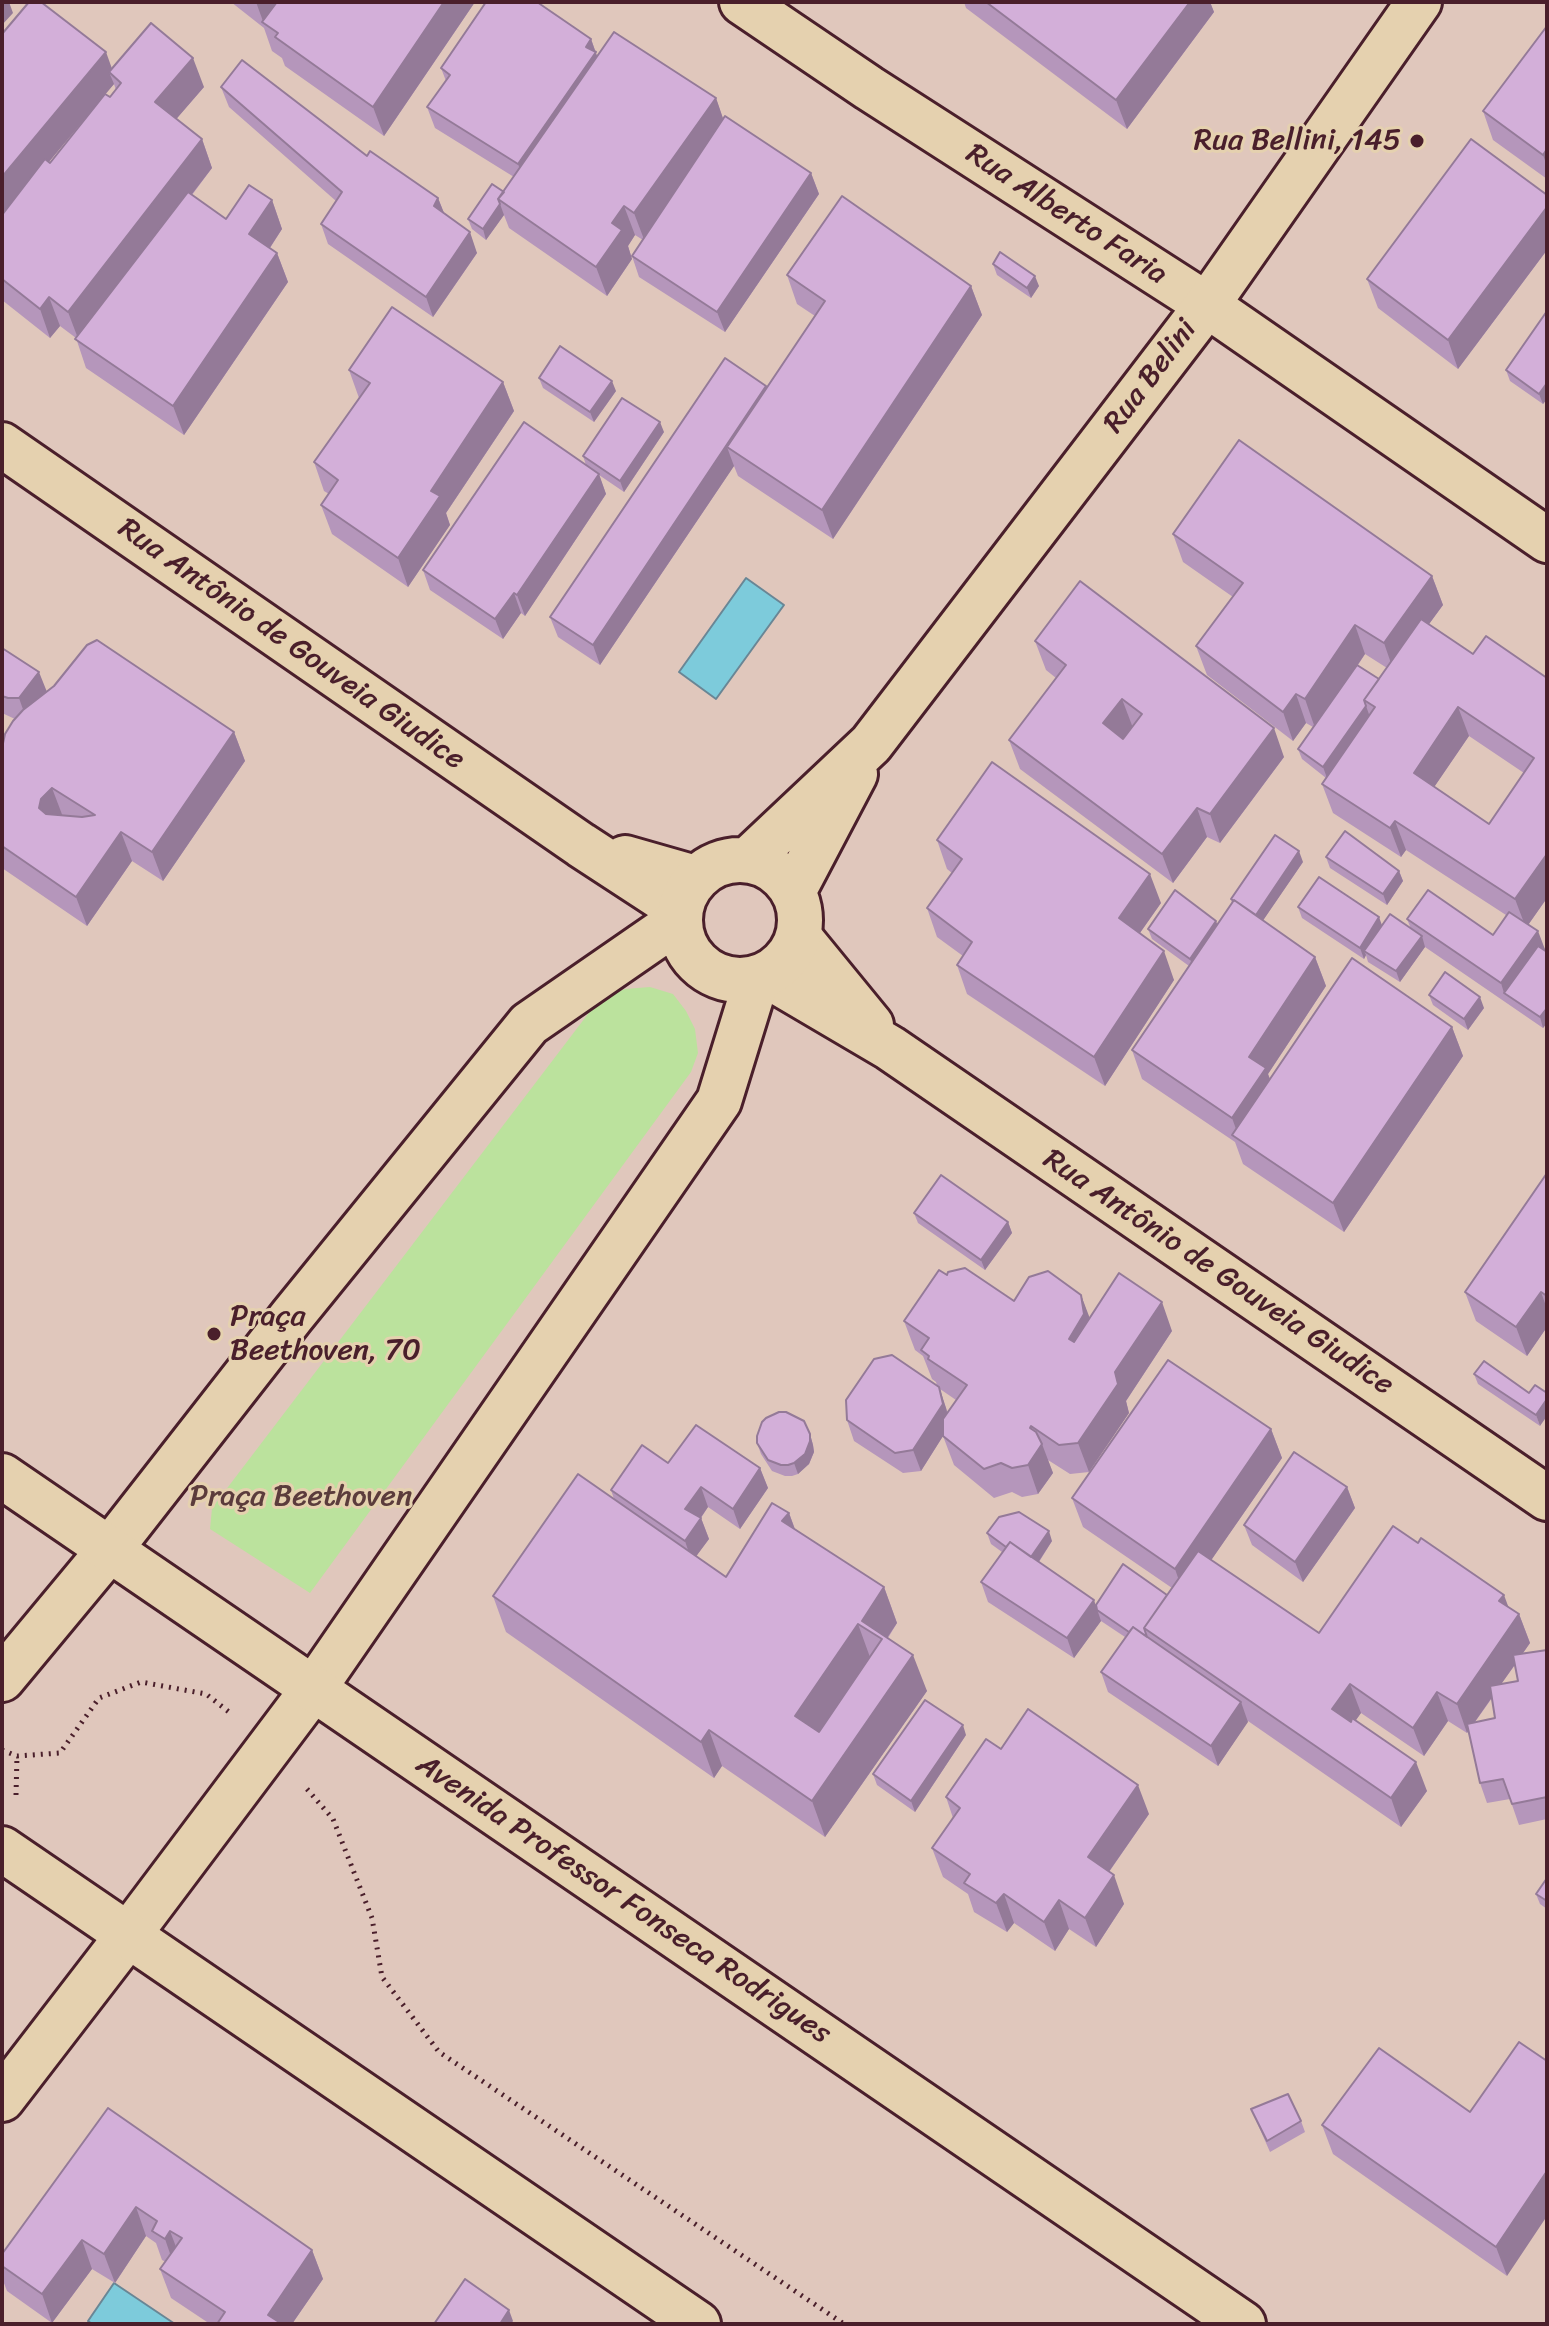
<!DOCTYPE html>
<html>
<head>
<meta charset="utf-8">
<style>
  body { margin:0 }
  #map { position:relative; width:1549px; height:2326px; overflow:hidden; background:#e0c7bc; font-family:Sriracha,sans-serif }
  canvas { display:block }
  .frame { position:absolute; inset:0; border:4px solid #4a1f2b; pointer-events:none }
</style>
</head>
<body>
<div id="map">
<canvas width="1549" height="2326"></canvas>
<div class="frame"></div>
</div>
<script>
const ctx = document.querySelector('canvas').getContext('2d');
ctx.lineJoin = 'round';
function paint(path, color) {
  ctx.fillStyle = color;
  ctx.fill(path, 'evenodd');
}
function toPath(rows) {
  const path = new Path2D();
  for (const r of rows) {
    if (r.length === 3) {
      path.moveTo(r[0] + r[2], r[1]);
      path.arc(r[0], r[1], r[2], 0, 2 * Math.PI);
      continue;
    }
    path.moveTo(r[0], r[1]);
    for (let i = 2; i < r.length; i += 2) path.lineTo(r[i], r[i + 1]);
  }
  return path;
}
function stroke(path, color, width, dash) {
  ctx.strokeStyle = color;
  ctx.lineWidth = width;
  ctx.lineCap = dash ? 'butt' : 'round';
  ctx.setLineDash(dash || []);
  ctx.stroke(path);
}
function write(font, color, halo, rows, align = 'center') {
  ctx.font = font + ' Sriracha,sans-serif';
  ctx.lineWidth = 6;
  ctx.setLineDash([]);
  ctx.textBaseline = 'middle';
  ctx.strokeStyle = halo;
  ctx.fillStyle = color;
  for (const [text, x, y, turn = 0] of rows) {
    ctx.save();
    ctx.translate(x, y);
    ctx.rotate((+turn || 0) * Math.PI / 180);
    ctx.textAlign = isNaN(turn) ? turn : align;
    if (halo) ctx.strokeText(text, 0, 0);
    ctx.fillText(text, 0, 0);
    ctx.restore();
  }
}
paint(toPath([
  [650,987,673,994,686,1011,695,1029,698,1053,691,1072,310,1593,210,1529,212,1508,594,1006,608,996,625,989]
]), '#bbe29d');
const water = toPath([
  [746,578,784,605,716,699,679,672,746,578],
  [114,2283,175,2324,92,2324,88,2321,114,2283]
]);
paint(water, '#7dcbdb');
stroke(water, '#698695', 2);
const street = toPath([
  [742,2,869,88,1207,305,1547,540],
  [2,445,581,845,679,909],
  [625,858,695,878],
  [799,937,871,1025],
  [766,975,890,1048,1547,1498]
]);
const secondary = toPath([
  [740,920,60],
  [748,860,871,744,1207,305,1419,2],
  [793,892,855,774],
  [2,1679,110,1549,292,1316,529,1024,678,921],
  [2,2099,129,1934,314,1688,719,1101,757,978]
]);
const highway = toPath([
  [2,1476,1243,2324],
  [2,1849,698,2324]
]);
stroke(street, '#4a1f2b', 50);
stroke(secondary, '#4a1f2b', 50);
stroke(highway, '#4a1f2b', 50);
stroke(toPath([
  [2,1750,17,1756,60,1753,99,1698,141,1682,206,1694,229,1712],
  [307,1789,333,1819,372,1918,382,1977,439,2052,844,2324],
  [16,1795,17,1756]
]), '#4a1f2b', 5, [2, 6]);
stroke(street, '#e5d1af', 44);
stroke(secondary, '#e5d1af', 44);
stroke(highway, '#e5d1af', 44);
paint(toPath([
  [231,2,475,2,384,136,285,66,282,58,272,51,264,28],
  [964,2,1210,2,1214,12,1127,129,966,8],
  [1547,26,1547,179,1493,140,1483,111],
  [2,34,112,69,204,87,176,119,202,139,212,168,192,195,226,219,272,200,282,229,270,248,277,253,288,282,184,435,86,368,76,338,60,326,50,338,2,300],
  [114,84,116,90,110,97,105,94],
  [85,118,50,163,49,162,66,141],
  [591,39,597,56,716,98,723,119,811,173,819,194,725,332,639,277,632,256,643,240,635,235,628,246,632,259,607,296,509,228,504,215,486,240,472,229,468,219,504,192,514,177,435,128,427,107,446,81,441,68],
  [221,87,367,156,438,198,444,213,477,253,433,317,328,244,321,224,336,201,229,107],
  [1547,195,1547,250,1458,369,1378,308,1367,279],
  [993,264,1039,286,1031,298,997,275],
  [787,275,971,286,982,315,833,539,738,476,734,466,600,665,558,637,550,617,766,386,767,388,815,316,797,304],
  [1547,311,1547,399,1543,404,1510,381,1506,370],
  [349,370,503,382,514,411,446,513,450,525,408,587,332,534,321,505,329,494,324,491,314,462,359,398],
  [539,378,616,391,594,422,543,388],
  [664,432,624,492,599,475,606,494,525,616,521,613,503,639,430,590,423,570,586,465,583,456],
  [1173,534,1432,576,1443,605,1429,624,1473,654,1547,678,1547,898,1528,925,1547,952,1547,1023,1543,1028,1425,947,1400,982,1368,962,1366,955,1364,959,1302,918,1298,907,1382,925,1411,929,1407,919,1493,935,1506,915,1406,850,1401,857,1333,813,1322,784,1326,778,1302,759,1298,749,1313,727,1306,723,1293,741,1207,675,1196,646,1233,597,1183,562],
  [1365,654,1387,668,1379,679,1358,665],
  [1469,736,1524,773,1489,824,1434,787],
  [1035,641,1284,757,1220,843,1207,837,1173,883,1020,769,1009,740,1056,678,1046,670],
  [2,648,46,691,234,732,245,761,163,881,132,861,87,926,2,868,2,748,15,719,2,713],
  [937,840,1161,903,1140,933,1174,980,1105,1086,967,994,957,965,963,956,937,937,927,908,952,873,947,869],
  [1326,857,1399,871,1403,881,1387,905,1330,868],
  [1303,862,1263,920,1315,957,1326,986,1268,1074,1270,1079,1452,1027,1463,1056,1344,1232,1243,1164,1235,1142,1142,1079,1132,1050,1189,966,1152,939,1148,929,1218,924,1232,903,1231,899],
  [1429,995,1484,1008,1468,1030,1433,1005],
  [1547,1173,1547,1327,1527,1356,1476,1321,1465,1292],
  [914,1213,1008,1222,1012,1233,985,1270,918,1223],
  [947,1275,1014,1301,1081,1295,1089,1318,1172,1331,1126,1401,1129,1413,1089,1472,1070,1474,1048,1460,1053,1473,1038,1494,1022,1497,1012,1492,994,1498,954,1465,943,1436,921,1471,903,1473,854,1441,847,1420,937,1386,936,1382,932,1379,923,1356,915,1350,904,1321],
  [940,1389,956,1400,948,1413,946,1408],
  [1474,1374,1529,1393,1540,1426,1478,1384],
  [1271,1429,1282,1458,1211,1560,1319,1633,1509,1607,1519,1614,1530,1643,1523,1653,1547,1650,1547,1819,1519,1825,1510,1799,1487,1803,1480,1783,1468,1731,1467,1733,1448,1721,1424,1756,1361,1713,1356,1720,1427,1791,1401,1827,1248,1721,1218,1766,1108,1692,1101,1672,1125,1637,1101,1621,1074,1658,988,1602,981,1582,1002,1552,991,1544,987,1533,1052,1541,1039,1562,1096,1605,1167,1595,1172,1588,1083,1527,1072,1498],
  [1515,1665,1518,1681,1501,1684],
  [1492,1698,1495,1718,1475,1722],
  [810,1434,813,1445,814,1452,809,1464,798,1474,792,1476,785,1476,772,1471,761,1454,757,1443],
  [668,1463,760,1468,768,1488,740,1529,708,1507,701,1518,709,1539,696,1556,726,1577,789,1513,795,1529,884,1587,897,1623,888,1638,927,1691,825,1837,722,1766,714,1778,506,1632,493,1596,614,1499,611,1490],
  [1347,1487,1355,1508,1303,1582,1252,1545,1244,1525],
  [966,1735,915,1812,877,1785,873,1774],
  [1001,1749,1149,1814,1109,1872,1124,1904,1096,1947,1069,1929,1055,1951,1014,1923,1007,1932,974,1912,968,1894,943,1877,932,1848,953,1818,946,1797],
  [1547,1878,1547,1909,1540,1904,1536,1894],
  [108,2108,312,2250,323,2279,292,2324,210,2324,171,2298,160,2269,166,2262,162,2260,156,2243,146,2236,115,2283,92,2269,52,2323,7,2291,2,2278,2,2254],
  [1251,2109,1301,2121,1305,2132,1270,2152],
  [1470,2112,1507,2276,1333,2154,1322,2125]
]), '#b596bb');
paint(toPath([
  [2,2,9,2,13,13,2,25],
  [256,2,289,2,264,24],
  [444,2,475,2,384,136,373,107],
  [1190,2,1210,2,1214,12,1127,129,1116,100],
  [591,39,603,73,525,184,518,164],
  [106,52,115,77,109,72,114,84,2,218,2,177],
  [193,58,204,87,166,131,155,102],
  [716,98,726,127,645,242,634,213],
  [202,139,212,168,79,341,68,312],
  [1547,149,1547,166,1543,155],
  [811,173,819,194,725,332,717,312],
  [438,198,446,218,434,206],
  [272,200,282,229,260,263,249,234],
  [500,204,504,215,486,240,483,229],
  [624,206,635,235,628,246,632,259,607,296,596,267,612,223],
  [1547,207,1547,250,1458,369,1448,340],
  [470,232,477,253,433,317,426,297],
  [277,253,288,282,184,435,173,406],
  [1035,276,1039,286,1031,298,1027,288],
  [971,286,982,315,833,539,822,510],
  [49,297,60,326,50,338,40,309],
  [612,381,616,391,594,422,590,412],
  [503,382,514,411,446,513,450,525,408,587,398,558,431,491],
  [1547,383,1547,399,1543,404,1539,394],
  [766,386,774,407,727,447,734,466,600,665,593,645],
  [660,422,664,432,624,492,620,481],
  [599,474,606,494,525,616,517,595],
  [1432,576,1443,605,1394,672,1384,643],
  [514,593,521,613,503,639,495,619],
  [1355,625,1365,654,1315,728,1305,699],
  [39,672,47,692,26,718,19,698],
  [1296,694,1306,723,1293,741,1283,712],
  [1122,699,1133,728,1114,752,1103,723],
  [1366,706,1370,717,1327,778,1323,767],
  [1458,707,1469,736,1424,802,1414,773],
  [1274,728,1284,757,1220,843,1210,814],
  [234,732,245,761,163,881,152,852],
  [52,788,63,817,51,828,39,808,41,799],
  [1197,808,1207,837,1173,883,1162,854],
  [1395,821,1406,850,1401,857,1390,828],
  [121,832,132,861,87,926,76,897],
  [1299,851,1303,862,1260,925,1256,915],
  [1547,854,1547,898,1526,928,1515,899],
  [1399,871,1403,881,1387,905,1383,894],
  [1150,874,1161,903,1130,947,1119,918],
  [1379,917,1383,928,1364,951,1366,955,1364,959,1360,948],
  [1216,921,1220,931,1194,970,1190,959],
  [1538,931,1546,952,1504,993,1501,983],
  [1422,936,1425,947,1400,982,1396,971],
  [1164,951,1174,980,1105,1086,1094,1057],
  [1315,957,1326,986,1268,1074,1276,1097,1240,1140,1232,1118,1249,1057],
  [1480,997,1484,1008,1468,1030,1464,1019],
  [1547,1008,1547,1023,1543,1028,1540,1017],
  [1452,1027,1463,1056,1344,1232,1333,1203],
  [1008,1222,1012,1233,985,1270,981,1260],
  [1541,1292,1547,1309,1547,1327,1527,1356,1516,1327],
  [1081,1295,1092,1324,1080,1368,1069,1339],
  [1162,1302,1172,1331,1126,1401,1129,1413,1089,1472,1078,1443,1115,1372],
  [939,1387,946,1408,950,1425,921,1471,913,1450],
  [1547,1399,1547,1416,1540,1426,1536,1415],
  [1031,1426,1039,1449,1042,1444,1053,1473,1038,1494,1028,1465],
  [1271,1429,1282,1458,1185,1598,1175,1569],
  [810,1434,813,1445,814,1452,809,1464,798,1474,794,1463],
  [760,1468,768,1488,740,1529,733,1509],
  [701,1487,708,1507,693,1529,685,1509],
  [1347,1487,1355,1508,1303,1582,1295,1562],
  [789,1513,802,1549,782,1521],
  [701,1518,709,1539,692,1562,685,1541],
  [1049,1531,1052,1541,1032,1572,1028,1562],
  [884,1587,897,1623,883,1644,882,1639,862,1621],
  [1504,1595,1514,1622,1519,1614,1530,1643,1467,1733,1457,1704,1499,1601],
  [1094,1600,1101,1621,1074,1658,1067,1638],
  [858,1624,871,1660,809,1752,795,1716],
  [913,1655,927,1691,825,1837,812,1801],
  [1350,1684,1361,1713,1343,1738,1332,1709],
  [1437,1692,1448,1721,1424,1756,1413,1728],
  [1241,1702,1248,1722,1218,1766,1211,1746],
  [963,1725,966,1735,915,1812,911,1801],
  [709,1730,722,1766,714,1778,701,1742],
  [1416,1762,1427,1791,1401,1827,1391,1798],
  [1138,1785,1149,1814,1099,1886,1088,1857],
  [1114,1875,1124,1904,1096,1947,1085,1918],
  [1004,1894,1014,1923,1007,1932,996,1903],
  [1059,1900,1069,1929,1055,1951,1044,1922],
  [1547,2171,1547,2216,1507,2276,1496,2247],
  [136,2207,146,2236,115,2283,104,2254],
  [170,2231,181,2260,175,2268,165,2239],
  [82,2240,92,2269,52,2323,42,2294],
  [312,2250,323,2279,292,2324,272,2324,268,2315],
  [509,2310,513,2321,511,2324,500,2324]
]), '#947a98');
const building = toPath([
  [29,2,41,2,106,52,2,177,2,34,29,2],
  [277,2,444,2,373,107,275,37,278,33,262,22,277,2],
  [486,2,537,2,591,39,586,47,596,52,518,164,427,107,450,75,441,68,486,2],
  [986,2,1190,2,1116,100,986,2],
  [151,23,193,58,155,102,202,139,68,312,49,297,40,309,2,279,2,215,45,159,50,163,105,94,110,97,121,83,109,72,151,23],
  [1547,26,1547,149,1543,155,1483,111,1547,26],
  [614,32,716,98,634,213,624,206,612,223,622,230,596,267,498,199,614,32],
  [242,60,367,156,370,151,438,198,434,206,470,232,426,297,321,224,342,192,221,87,242,60],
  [725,116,811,173,717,312,632,256,725,116],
  [1471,139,1547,195,1547,207,1448,340,1367,279,1471,139],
  [492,184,504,192,498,199,500,204,483,229,468,219,492,184],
  [249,185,272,200,249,234,277,253,173,406,75,339,188,192,226,219,249,185],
  [842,196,971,286,822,510,727,447,825,301,787,275,842,196],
  [1000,252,1035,276,1027,288,993,264,1000,252],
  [392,307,503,382,431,491,440,496,398,558,321,505,338,480,314,462,370,383,349,370,392,307],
  [1547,311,1547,383,1539,394,1506,370,1547,311],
  [560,346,612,381,590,412,539,378,560,346],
  [725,358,766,386,593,645,550,617,725,358],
  [622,398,660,422,620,481,583,456,622,398],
  [524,422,599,474,517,595,514,593,495,619,423,570,524,422],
  [1239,440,1432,576,1384,643,1355,625,1305,699,1296,694,1283,712,1196,646,1243,583,1173,534,1239,440],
  [1080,581,1274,728,1210,814,1197,808,1162,854,1009,740,1066,665,1035,641,1080,581],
  [1122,699,1142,714,1123,739,1103,723,1122,699],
  [1421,619,1473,654,1486,636,1547,678,1547,854,1515,899,1395,821,1390,828,1322,784,1375,707,1364,700,1421,619],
  [1458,707,1534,758,1489,824,1414,773,1458,707],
  [97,640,234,732,152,852,121,832,76,897,2,846,2,748,5,734,13,721,23,710,54,686,87,645,97,640],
  [52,788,95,815,82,817,46,814,39,808,41,799,52,788],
  [2,648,39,672,19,698,8,698,2,696,2,648],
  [1357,665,1379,679,1364,700,1366,706,1323,767,1298,749,1357,665],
  [992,762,1150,874,1119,918,1164,951,1094,1057,957,965,972,942,927,908,962,859,937,840,992,762],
  [1345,831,1399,871,1383,894,1326,857,1345,831],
  [1275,835,1299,851,1256,915,1234,900,1234,901,1231,899,1275,835],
  [1319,877,1379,917,1360,948,1298,907,1319,877],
  [1175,890,1216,921,1190,959,1148,929,1175,890],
  [1428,890,1493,935,1509,912,1538,931,1501,983,1407,919,1428,890],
  [1234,900,1315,957,1249,1057,1266,1068,1232,1118,1132,1050,1234,900],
  [1390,914,1422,936,1396,971,1364,951,1390,914],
  [1538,946,1547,952,1547,1008,1540,1017,1504,993,1538,946],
  [1352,958,1452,1027,1333,1203,1232,1135,1352,958],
  [1445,972,1480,997,1464,1019,1429,995,1445,972],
  [1547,1173,1547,1296,1541,1292,1516,1327,1465,1292,1547,1173],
  [941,1175,1008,1222,981,1260,914,1213,941,1175],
  [965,1268,1014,1301,1029,1277,1048,1271,1081,1295,1084,1314,1069,1339,1074,1342,1119,1273,1162,1302,1115,1372,1118,1384,1078,1443,1059,1445,1031,1426,1030,1428,1036,1432,1042,1444,1028,1465,1012,1468,1001,1463,984,1469,943,1436,943,1419,967,1385,928,1359,929,1356,921,1350,929,1338,904,1321,939,1270,947,1275,948,1272,965,1268],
  [892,1355,939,1387,943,1404,913,1450,895,1453,847,1420,846,1400,874,1359,892,1355],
  [1168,1360,1271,1429,1175,1569,1072,1498,1168,1360],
  [1484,1361,1529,1393,1535,1385,1547,1393,1547,1399,1536,1415,1474,1374,1484,1361],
  [779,1412,786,1412,804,1421,810,1434,810,1441,805,1454,794,1463,788,1465,781,1465,768,1460,757,1443,757,1436,762,1422,766,1418,779,1412],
  [696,1425,760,1468,733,1509,701,1487,685,1509,701,1518,685,1541,611,1490,642,1445,668,1463,696,1425],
  [1294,1452,1347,1487,1295,1562,1244,1525,1294,1452],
  [578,1474,726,1577,772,1503,789,1513,782,1521,884,1587,862,1621,913,1655,812,1801,709,1730,701,1742,493,1596,578,1474],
  [858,1624,882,1639,819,1732,795,1716,858,1624],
  [1019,1512,1049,1531,1031,1557,1010,1542,1006,1547,987,1533,999,1517,1019,1512],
  [1393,1526,1418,1543,1421,1538,1504,1595,1499,1601,1519,1614,1457,1704,1437,1692,1413,1728,1350,1684,1332,1709,1351,1722,1352,1718,1416,1762,1391,1798,1144,1628,1198,1551,1319,1633,1393,1526],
  [1010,1542,1094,1600,1067,1638,981,1582,1010,1542],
  [1123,1564,1167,1595,1144,1628,1147,1637,1133,1627,1129,1632,1097,1610,1096,1605,1123,1564],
  [1133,1627,1241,1702,1211,1746,1101,1672,1133,1627],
  [1547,1650,1547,1797,1512,1804,1503,1779,1480,1783,1467,1724,1495,1718,1490,1686,1518,1681,1513,1655,1547,1650],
  [925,1700,963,1725,911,1801,873,1774,925,1700],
  [1028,1709,1138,1785,1088,1857,1114,1875,1085,1918,1059,1900,1044,1922,1004,1894,996,1903,964,1883,970,1874,932,1848,960,1808,946,1797,986,1739,1001,1749,1028,1709],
  [1547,1878,1547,1901,1536,1894,1547,1878],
  [1519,2042,1547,2061,1547,2171,1496,2247,1322,2125,1379,2048,1470,2112,1519,2042],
  [1288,2094,1301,2121,1267,2141,1251,2109,1288,2094],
  [108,2108,312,2250,268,2315,282,2324,217,2324,225,2312,160,2269,182,2238,170,2231,165,2239,152,2231,157,2221,136,2207,104,2254,82,2240,42,2294,2,2266,2,2254,108,2108],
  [465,2279,509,2310,500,2324,434,2324,465,2279]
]);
paint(building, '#d3afd9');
stroke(building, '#947a98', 2);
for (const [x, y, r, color] of [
  [1417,141,8,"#4a1f2b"],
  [214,1334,8,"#4a1f2b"]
]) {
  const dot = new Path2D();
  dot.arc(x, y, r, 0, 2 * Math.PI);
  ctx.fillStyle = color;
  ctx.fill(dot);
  stroke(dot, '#e5d1af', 3);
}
write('30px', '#4a1f2b', '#e5d1af', [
  ["Rua Bellini, 145",1401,141],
  ["Praça",230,1317,"left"],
  ["Beethoven, 70",230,1351,"left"]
], 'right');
write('30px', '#4a1f2b', '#e5d1af', [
  ["Rua Alberto Faria",1066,215,33],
  ["Rua Belini",1151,377,-53],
  ["Rua Antônio de Gouveia Giudice",291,645,35],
  ["Rua Antônio de Gouveia Giudice",1218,1273,34],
  ["Avenida Professor Fonseca Rodrigues",623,1900,34]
]);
write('30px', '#5b3c3c', '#e5d1af', [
  ["Praça Beethoven",301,1497]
]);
</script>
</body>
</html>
